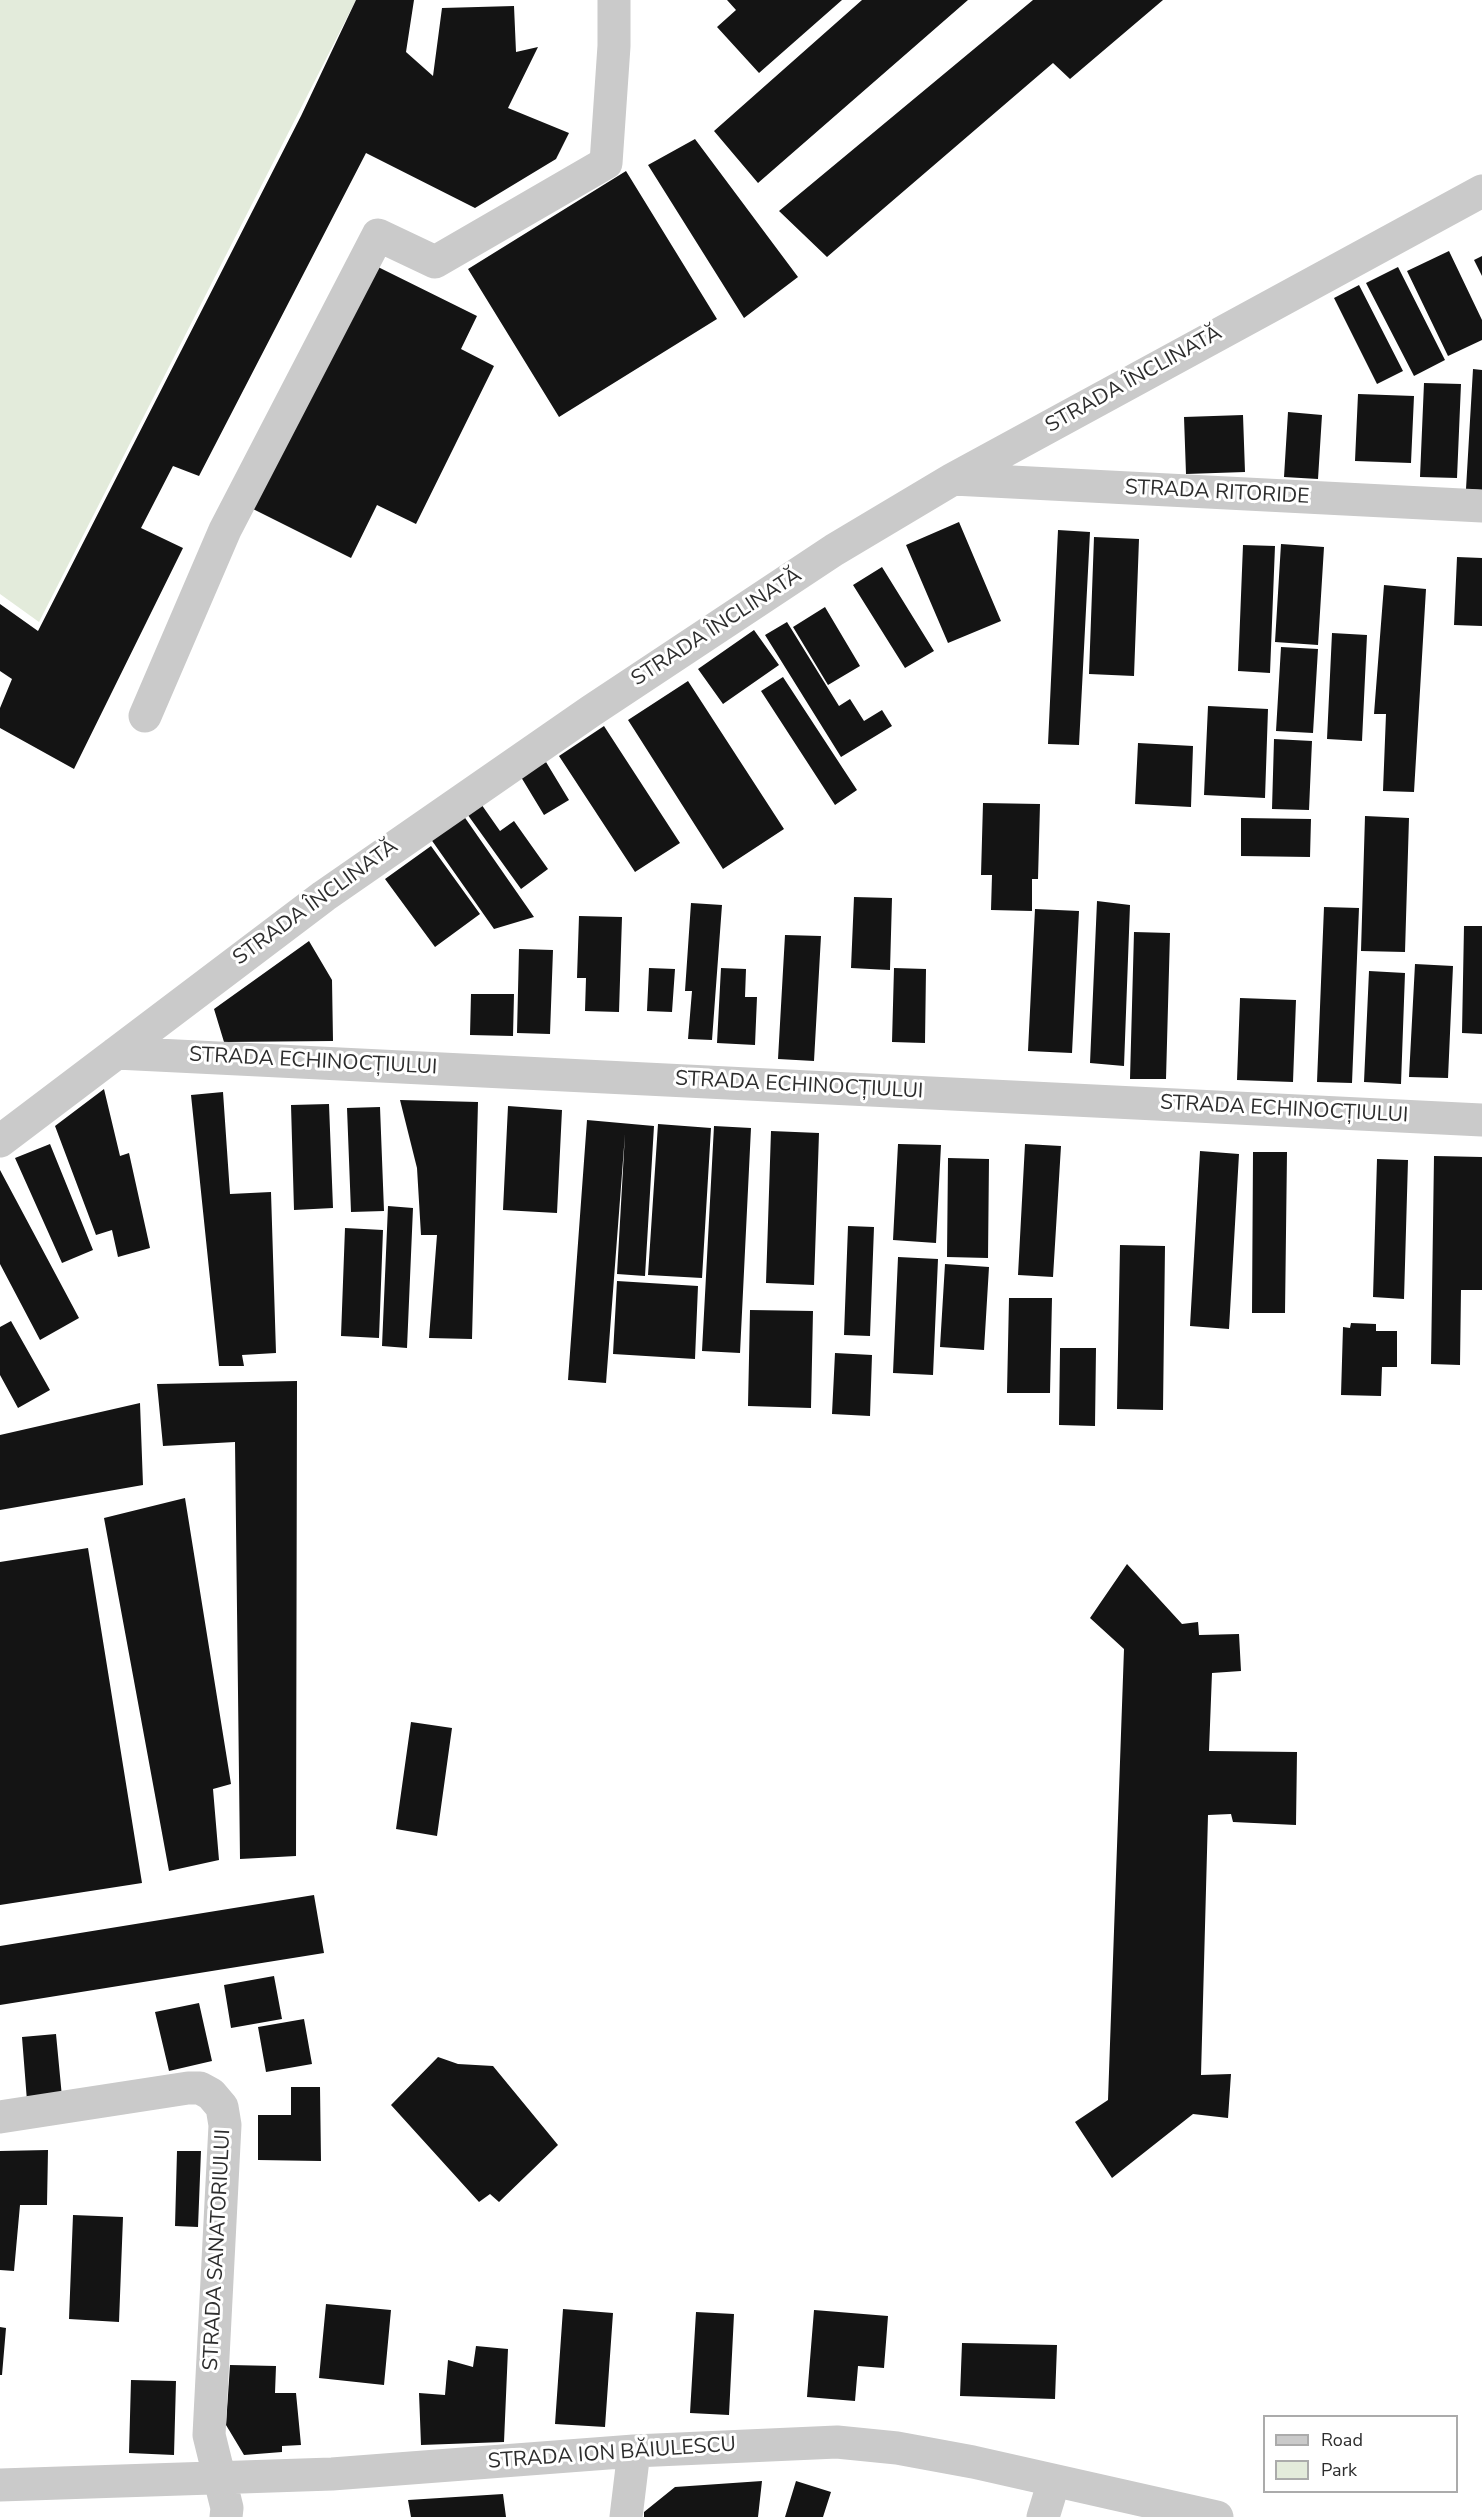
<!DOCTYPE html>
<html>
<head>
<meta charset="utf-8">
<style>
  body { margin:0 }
  #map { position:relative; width:1482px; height:2517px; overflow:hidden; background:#fff; font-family:"Nunito Sans",sans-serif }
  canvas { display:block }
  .legend { position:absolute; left:1263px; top:2415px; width:195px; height:78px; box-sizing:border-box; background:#fff; border:2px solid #ababab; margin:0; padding:8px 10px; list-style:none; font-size:18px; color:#2d2d2d }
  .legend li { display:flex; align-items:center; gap:12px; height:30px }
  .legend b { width:30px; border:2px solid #ababab }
</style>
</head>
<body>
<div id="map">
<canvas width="1482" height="2517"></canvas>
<ul class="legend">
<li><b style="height:8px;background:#cacaca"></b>Road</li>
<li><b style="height:16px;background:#e3ebdb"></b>Park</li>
</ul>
</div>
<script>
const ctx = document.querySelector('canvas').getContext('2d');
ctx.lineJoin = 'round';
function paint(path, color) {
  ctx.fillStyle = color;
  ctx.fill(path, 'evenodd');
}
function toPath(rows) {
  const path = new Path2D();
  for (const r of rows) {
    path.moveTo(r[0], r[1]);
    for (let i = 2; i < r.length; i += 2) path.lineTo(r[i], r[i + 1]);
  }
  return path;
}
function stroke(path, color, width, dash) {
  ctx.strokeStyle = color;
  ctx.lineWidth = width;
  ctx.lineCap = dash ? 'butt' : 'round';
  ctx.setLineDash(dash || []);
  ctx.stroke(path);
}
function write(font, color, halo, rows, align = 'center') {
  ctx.font = font + ' "Nunito Sans",sans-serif';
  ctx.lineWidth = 6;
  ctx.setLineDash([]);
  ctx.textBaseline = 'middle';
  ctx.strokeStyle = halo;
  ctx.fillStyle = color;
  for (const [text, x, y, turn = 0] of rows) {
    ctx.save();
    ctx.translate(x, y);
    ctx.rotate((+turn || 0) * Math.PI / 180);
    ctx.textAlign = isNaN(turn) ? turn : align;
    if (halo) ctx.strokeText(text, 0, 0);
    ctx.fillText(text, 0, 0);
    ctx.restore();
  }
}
paint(toPath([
  [0,0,356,0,39,622,0,594]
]), '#e3ebdb');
paint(toPath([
  [356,0,414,0,406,52,433,76,442,8,514,6,516,52,538,47,508,108,569,133,556,159,475,208,366,153,199,476,173,466,141,528,183,548,74,769,0,728,0,708,12,679,0,671,0,604,38,631,301,116],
  [727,0,842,0,759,73,717,27,736,10],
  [862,0,968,0,758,183,714,131],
  [1033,0,1163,0,1070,79,1053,63,827,257,779,211],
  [695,139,798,277,744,318,648,165],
  [626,171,717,319,559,417,468,269],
  [1449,251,1482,320,1482,340,1448,356,1407,271],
  [1482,256,1482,276,1474,260],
  [374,265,477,316,461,349,494,366,416,524,377,505,351,558,253,509],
  [1398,267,1445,360,1414,376,1366,283],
  [1359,285,1403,371,1377,384,1334,298],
  [1473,369,1482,370,1482,490,1466,489],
  [1424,383,1461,384,1457,478,1420,477],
  [1358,394,1414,396,1411,463,1355,461],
  [1288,412,1322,415,1318,479,1284,477],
  [1243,415,1245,472,1186,474,1184,417],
  [959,522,1001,621,948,643,906,545],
  [1058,530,1090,532,1079,745,1048,744],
  [1094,537,1139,539,1134,676,1089,674],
  [1281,544,1324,547,1318,645,1275,642],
  [1243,545,1275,546,1270,673,1238,671],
  [1457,557,1482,558,1482,626,1454,625],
  [882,567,934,651,905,668,853,585],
  [1384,585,1426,589,1414,792,1383,791,1386,714,1374,714],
  [825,607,860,666,828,685,793,627],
  [787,622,839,706,850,699,864,721,882,710,892,726,841,757,765,635],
  [754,630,779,665,723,704,698,669],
  [1332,633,1367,635,1362,741,1327,739],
  [1281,647,1318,649,1313,733,1276,731],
  [783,677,857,790,835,805,761,691],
  [688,681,784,829,723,869,628,720],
  [1208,706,1268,709,1265,798,1204,795],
  [604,726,680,843,635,872,559,756],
  [1274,739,1312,741,1309,810,1272,809],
  [1138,743,1193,746,1191,807,1135,804],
  [546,762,569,800,544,815,521,777],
  [479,801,500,831,514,821,548,869,521,889,465,811],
  [983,803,1040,804,1038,879,1032,879,1032,911,991,910,992,875,981,875],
  [461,812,534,917,494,929,428,835],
  [1365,816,1409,818,1405,952,1361,951],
  [1241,818,1311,819,1310,857,1241,856],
  [431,846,480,914,435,947,385,879],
  [854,897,892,898,890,970,851,968],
  [1097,901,1130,905,1124,1066,1090,1063],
  [691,903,722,905,712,1040,688,1039,692,991,685,991],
  [1324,907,1359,908,1352,1083,1317,1082],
  [1035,909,1079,911,1072,1053,1028,1051],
  [579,916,622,917,619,1012,585,1011,586,978,577,978],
  [1464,926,1482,926,1482,1034,1462,1033],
  [1134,932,1170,933,1166,1079,1130,1079],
  [785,935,821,936,814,1061,778,1059],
  [309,941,332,980,333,1041,224,1042,214,1009],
  [519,949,553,950,550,1034,517,1033],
  [1415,964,1453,966,1448,1078,1409,1077],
  [649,968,675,969,672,1012,647,1011],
  [721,968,746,969,745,997,757,997,755,1045,717,1043],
  [894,968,926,969,925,1043,892,1042],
  [1369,971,1405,973,1401,1084,1364,1082],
  [471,994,514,994,513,1036,470,1035],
  [1240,998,1296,1000,1293,1082,1237,1080],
  [104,1089,120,1156,129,1153,150,1248,118,1257,112,1230,96,1235,55,1126],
  [223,1092,230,1194,271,1192,276,1353,242,1355,244,1366,219,1366,191,1095],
  [400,1100,478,1102,472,1339,429,1338,437,1235,421,1235,417,1168],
  [329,1104,333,1208,294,1210,291,1105],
  [508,1106,562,1110,557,1213,503,1210],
  [380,1107,384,1211,351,1212,347,1108],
  [587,1120,654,1126,645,1276,617,1274,625,1134,606,1383,568,1380],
  [658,1124,711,1128,702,1278,648,1275],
  [714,1126,751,1128,740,1353,702,1351],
  [771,1131,819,1133,814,1285,766,1283],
  [50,1144,93,1250,62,1263,15,1158],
  [898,1144,941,1145,936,1243,893,1240],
  [1025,1144,1061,1146,1053,1277,1018,1275],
  [1200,1151,1239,1154,1229,1329,1190,1326],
  [1253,1152,1287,1152,1285,1313,1252,1313],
  [1434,1156,1482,1157,1482,1290,1461,1290,1460,1365,1431,1364],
  [948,1158,989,1159,988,1258,947,1257],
  [1377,1159,1408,1160,1404,1299,1373,1297],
  [0,1170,79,1318,40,1340,0,1264],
  [388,1206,413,1208,407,1348,382,1346],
  [848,1226,874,1227,870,1336,844,1335],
  [345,1228,383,1230,379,1338,341,1336],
  [1120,1245,1165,1246,1163,1410,1117,1409],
  [898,1257,938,1259,933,1375,893,1373],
  [945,1264,989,1267,984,1350,940,1347],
  [617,1281,698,1286,695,1359,613,1354],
  [1009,1298,1052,1298,1050,1393,1007,1393],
  [750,1310,813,1311,811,1408,748,1406],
  [11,1321,50,1390,18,1408,0,1375,0,1327],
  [1351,1323,1376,1324,1376,1331,1397,1331,1397,1367,1382,1367,1381,1396,1341,1395,1343,1327,1350,1328],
  [1060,1348,1096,1348,1095,1426,1059,1425],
  [835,1353,872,1355,870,1416,832,1414],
  [297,1381,296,1856,240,1859,235,1442,163,1446,157,1384],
  [140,1403,143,1485,0,1510,0,1435],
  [185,1498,231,1784,213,1789,219,1860,169,1871,104,1518],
  [88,1548,142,1883,0,1905,0,1562],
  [1127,1564,1182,1624,1198,1622,1199,1635,1239,1634,1241,1671,1212,1673,1209,1751,1297,1752,1296,1825,1233,1822,1231,1814,1208,1815,1201,2075,1231,2074,1228,2118,1193,2114,1112,2178,1075,2122,1108,2100,1124,1649,1090,1618],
  [411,1722,452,1728,437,1836,396,1829],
  [314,1895,324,1953,0,2005,0,1946],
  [274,1976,282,2019,231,2028,224,1985],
  [199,2003,212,2061,169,2071,155,2012],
  [304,2019,312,2064,266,2072,258,2027],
  [56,2034,62,2097,27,2101,22,2037],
  [438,2057,458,2064,493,2066,558,2145,499,2202,490,2194,479,2202,391,2105],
  [291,2087,320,2087,321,2161,258,2160,258,2115,291,2115],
  [48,2150,47,2205,20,2205,14,2271,0,2270,0,2151],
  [177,2151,201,2151,198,2227,175,2226],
  [73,2215,123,2217,119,2322,69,2319],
  [326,2304,391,2310,384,2385,319,2378],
  [563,2309,613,2313,605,2427,555,2424],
  [814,2310,888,2316,884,2368,858,2366,855,2401,807,2397],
  [696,2312,734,2314,729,2415,690,2413],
  [0,2327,6,2328,2,2375,0,2375],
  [962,2343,1057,2345,1055,2399,960,2396],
  [476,2346,508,2349,504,2442,421,2445,419,2393,445,2395,448,2360,473,2367],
  [230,2365,276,2366,275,2393,296,2393,301,2445,282,2446,282,2452,244,2455,226,2425],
  [131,2380,176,2381,174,2455,129,2453],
  [762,2481,758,2517,644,2517,644,2512,675,2487],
  [796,2481,831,2492,823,2517,785,2517],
  [503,2494,506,2517,411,2517,408,2500]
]), '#141414');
stroke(toPath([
  [953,479,1482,506],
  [145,716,225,530,378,235,435,262,606,163,614,46,614,0],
  [116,1053,1482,1120],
  [0,1141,324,896,591,711,834,550,953,479,1482,191],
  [0,2117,188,2088,200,2088,211,2094,222,2107,225,2125,209,2435,227,2508,226,2517],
  [0,2485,332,2474,634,2451,837,2442,897,2448,973,2462,1217,2517],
  [626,2517,634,2451],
  [1043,2517,1054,2481]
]), '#cacaca', 33);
write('21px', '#2d2d2d', '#fff', [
  ["STRADA ÎNCLINATĂ",1134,380,-29],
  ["STRADA RITORIDE",1217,493,3],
  ["STRADA ÎNCLINATĂ",717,628,-33],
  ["STRADA ÎNCLINATĂ",316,903,-36],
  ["STRADA ECHINOCȚIULUI",313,1062,3],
  ["STRADA ECHINOCȚIULUI",799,1086,3],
  ["STRADA ECHINOCȚIULUI",1284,1110,3],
  ["STRADA SANATORIULUI",218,2250,-87],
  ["STRADA ION BĂIULESCU",612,2454,-4]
]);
</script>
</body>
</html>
